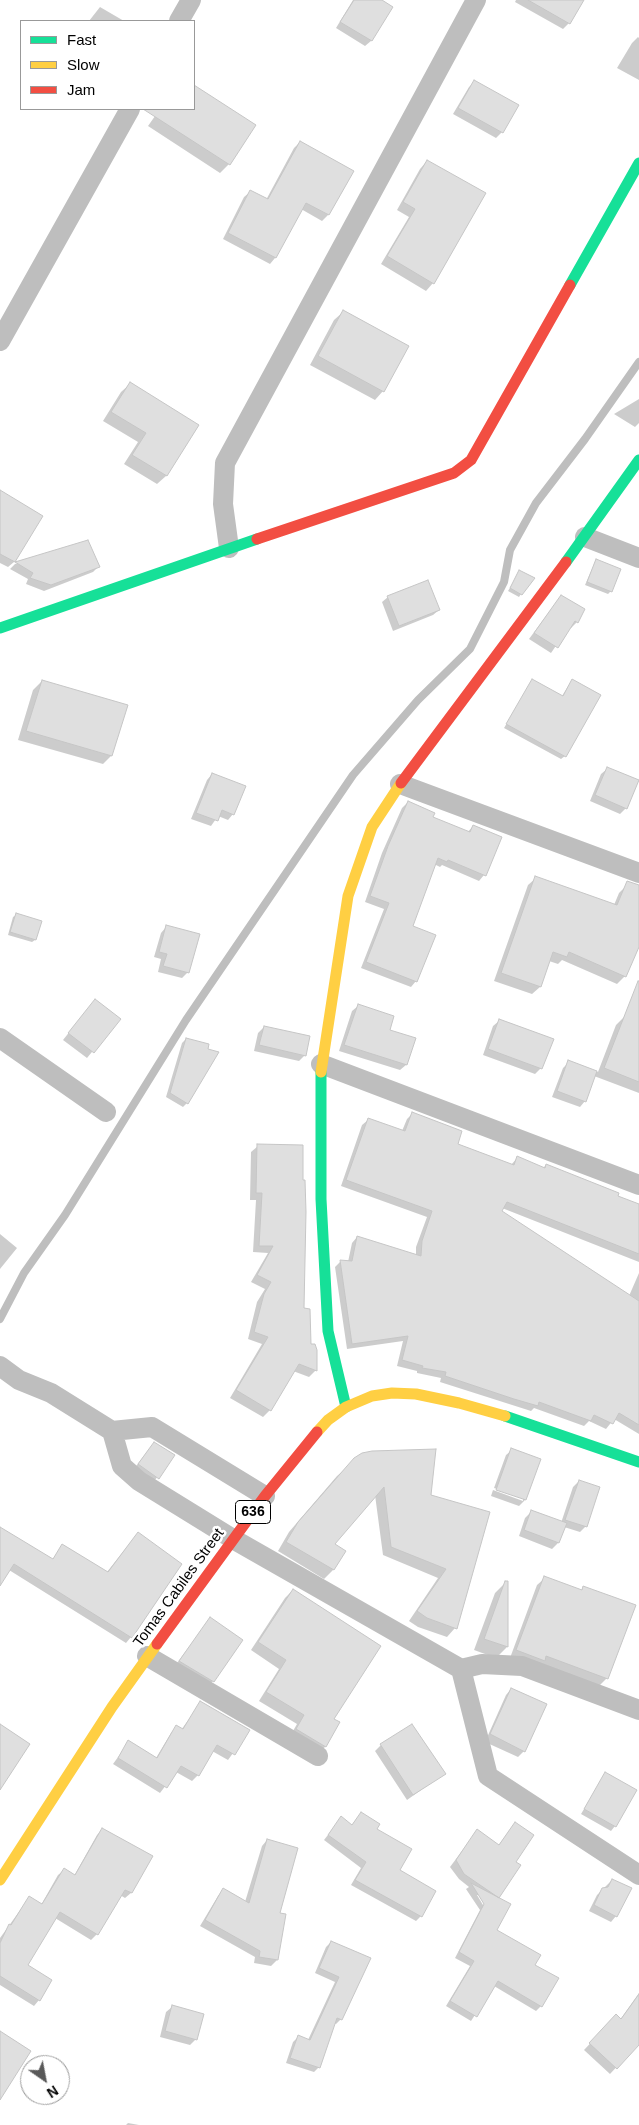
<!DOCTYPE html>
<html>
<head>
<meta charset="utf-8">
<style>
  body { margin:0 }
  #map { position:relative; width:639px; height:2125px; overflow:hidden; background:#fff; font-family:Arial,sans-serif }
  canvas { display:block }
  .legend { position:absolute; left:20px; top:20px; width:175px; height:90px; box-sizing:border-box; background:#fff; border:1px solid #999; margin:0; padding:6px 9px; list-style:none; font-size:15px; color:#000 }
  .legend li { display:flex; align-items:center; gap:10px; height:25px }
  .legend b { width:25px; border:1px solid #999 }
  .north { position:absolute; left:20px; top:2055px; width:50px; height:50px; box-sizing:border-box; background:#fff; border:1px solid #999; border-radius:50%; rotate:147deg; font-size:14px; font-weight:700; line-height:20px; text-align:center; color:#000 }
  .north::after { content:''; display:block; margin:auto; width:18px; height:22px; background:#595959; clip-path:polygon(50% 0,100% 100%,50% 72%,0 100%) }
</style>
</head>
<body>
<div id="map">
<canvas width="639" height="2125"></canvas>
<ul class="legend">
<li><b style="height:6px;background:#16e098"></b>Fast</li>
<li><b style="height:6px;background:#ffcf43"></b>Slow</li>
<li><b style="height:6px;background:#f24e42"></b>Jam</li>
</ul>
<div class="north">N</div>
</div>
<script>
const ctx = document.querySelector('canvas').getContext('2d');
ctx.lineJoin = 'round';
function paint(path, color) {
  ctx.fillStyle = color;
  ctx.fill(path, 'evenodd');
}
function toPath(rows) {
  const path = new Path2D();
  for (const r of rows) {
    path.moveTo(r[0], r[1]);
    for (let i = 2; i < r.length; i += 2) path.lineTo(r[i], r[i + 1]);
  }
  return path;
}
function stroke(path, color, width, dash) {
  ctx.strokeStyle = color;
  ctx.lineWidth = width;
  ctx.lineCap = dash ? 'butt' : 'round';
  ctx.setLineDash(dash || []);
  ctx.stroke(path);
}
function write(font, color, halo, rows, align = 'center') {
  ctx.font = font + ' Arial,sans-serif';
  ctx.lineWidth = 5;
  ctx.setLineDash([]);
  ctx.textBaseline = 'middle';
  ctx.strokeStyle = halo;
  ctx.fillStyle = color;
  for (const [text, x, y, turn = 0] of rows) {
    ctx.save();
    ctx.translate(x, y);
    ctx.rotate((+turn || 0) * Math.PI / 180);
    ctx.textAlign = isNaN(turn) ? turn : align;
    if (halo) ctx.strokeText(text, 0, 0);
    ctx.fillText(text, 0, 0);
    ctx.restore();
  }
}
paint(toPath([
  [353,0,380,0,392,7,371,41,365,46,336,28],
  [516,0,582,0,569,23,563,29,515,2],
  [100,7,124,21,89,21],
  [638,37,639,38,639,80,617,68,632,43],
  [475,82,502,132,496,138,453,114,469,87],
  [194,86,254,125,229,164,220,173,148,126,160,109,194,109],
  [300,142,352,171,328,215,322,221,301,209,275,258,270,264,223,239,244,197,250,192,266,200,294,148],
  [427,161,433,283,426,291,381,264,409,217,397,210,420,169],
  [343,312,383,391,375,400,310,365,334,320],
  [130,384,197,426,166,476,157,484,124,464,138,442,103,421,121,392],
  [639,399,639,423,635,427,614,414],
  [0,491,41,516,14,562,8,567,0,563],
  [87,541,99,566,93,572,44,591,26,584,28,579,10,569,15,564],
  [596,560,611,591,608,594,585,585],
  [520,571,521,594,519,597,508,591],
  [561,596,577,622,571,628,569,627,551,653,529,639],
  [388,597,439,610,433,615,393,631,382,602],
  [572,680,565,756,561,759,504,728,532,681,562,696],
  [42,681,111,756,103,764,18,740,33,690],
  [607,769,626,808,620,814,590,801,601,774],
  [212,774,233,814,228,820,218,816,211,826,191,819,207,780],
  [408,802,432,818,467,833,473,826,484,875,479,881,442,865,440,867,434,864,411,927,416,981,411,987,361,968,384,909,365,902,382,853,402,808],
  [536,878,614,905,619,893,627,885,639,890,639,946,625,976,617,984,562,960,558,964,549,961,540,987,532,994,494,981,528,885],
  [16,915,35,940,32,942,8,935,13,917],
  [166,927,188,972,182,978,158,972,161,959,154,957,161,933],
  [90,1006,119,1019,87,1058,63,1040],
  [358,1006,388,1031,406,1065,400,1070,339,1051,352,1011],
  [625,1016,639,1022,639,1093,594,1076,585,1101,580,1107,552,1097,563,1068,569,1062,598,1072,616,1025],
  [499,1021,541,1068,535,1074,483,1055,493,1026],
  [264,1027,305,1055,299,1061,254,1051,258,1033],
  [186,1039,187,1103,183,1107,166,1097,182,1043],
  [413,1113,456,1145,511,1165,517,1158,543,1168,546,1165,639,1206,639,1262,502,1208,500,1211,629,1296,639,1273,639,1434,614,1419,606,1429,589,1421,584,1426,534,1408,531,1411,440,1382,441,1378,417,1373,417,1371,397,1366,403,1341,347,1349,335,1267,340,1262,348,1262,352,1243,357,1237,416,1256,416,1247,427,1217,341,1186,362,1125,368,1120,402,1131,407,1119],
  [258,1146,303,1309,316,1370,309,1377,293,1371,270,1410,263,1417,230,1398,262,1344,248,1339,257,1302,265,1289,251,1282,268,1253,253,1252,256,1200,250,1200,251,1152],
  [0,1234,17,1248,0,1269],
  [154,1443,173,1456,152,1484,133,1470],
  [512,1450,539,1459,525,1500,519,1506,491,1496,493,1490,523,1501,523,1498,494,1488,506,1455],
  [363,1454,430,1496,488,1513,455,1628,447,1637,418,1627,409,1621,438,1578,383,1555,375,1495,333,1545,344,1551,333,1570,324,1579,278,1551,289,1532,337,1476],
  [579,1481,586,1526,580,1532,564,1527,558,1543,552,1549,519,1536,525,1518,531,1512,561,1523,573,1487],
  [0,1528,52,1560,63,1545,107,1572,138,1533,131,1637,126,1643,9,1570,0,1584],
  [545,1578,580,1591,584,1588,607,1678,599,1686,510,1658,537,1585],
  [506,1582,507,1647,496,1658,474,1650,495,1593],
  [293,1590,332,1719,338,1723,325,1747,317,1754,289,1738,297,1724,259,1701,279,1669,251,1650,285,1598],
  [210,1619,213,1681,207,1687,174,1667],
  [511,1689,524,1751,518,1757,485,1742,506,1695],
  [201,1703,249,1731,228,1760,212,1751,198,1775,192,1781,176,1772,160,1793,113,1764,129,1742,156,1758,171,1733,177,1727,181,1730],
  [381,1745,445,1773,407,1800,375,1751],
  [605,1774,615,1826,611,1831,581,1814],
  [361,1813,375,1829,398,1871,421,1916,416,1921,351,1885,361,1868,324,1840,341,1818,351,1826],
  [515,1823,514,1862,498,1897,496,1931,541,2006,536,2011,494,1986,471,2021,446,2006,470,1966,455,1958,480,1910,466,1889,469,1887,459,1879,450,1867,477,1831,498,1846],
  [477,1895,480,1895,488,1908,486,1910],
  [103,1829,151,1856,131,1893,125,1898,120,1895,97,1934,91,1940,55,1918,26,1966,39,2000,34,2006,0,1985,0,1938,29,1898,41,1905,58,1875,64,1870,74,1876,97,1835],
  [267,1840,278,1914,277,1960,271,1966,254,1963,255,1957,200,1926,218,1896,223,1890,245,1902,262,1846],
  [612,1880,616,1916,611,1922,589,1911,597,1895],
  [331,1942,370,1959,341,2019,336,2024,334,2023,319,2067,314,2072,286,2063,293,2042,298,2037,308,2040,335,1982,315,1973,326,1947],
  [639,1993,639,2043,610,2074,584,2050,616,2016,620,2020],
  [172,2007,196,2039,190,2045,160,2037,166,2012],
  [128,2123,139,2125,126,2125]
]), '#0003');
stroke(toPath([
  [0,1319,24,1273,65,1215,186,1020,353,775,418,700,470,649,504,582,510,550,536,503,585,439,639,362]
]), '#bebebe', 8);
const building = toPath([
  [354,0,382,0,393,7,372,41,340,22,354,0],
  [528,0,584,0,570,24,528,0],
  [474,80,519,105,503,133,458,108,474,80],
  [194,85,256,125,230,165,143,109,194,109,194,85],
  [300,141,354,171,329,215,306,203,276,258,228,233,250,190,268,199,300,141],
  [427,160,486,193,434,284,387,256,415,209,403,202,427,160],
  [343,310,409,346,384,392,318,356,343,310],
  [130,382,199,425,167,476,132,455,146,433,111,412,130,382],
  [0,490,43,516,15,562,0,554,0,490],
  [88,540,100,567,51,585,30,578,33,573,15,562,88,540],
  [596,559,621,569,612,592,587,582,596,559],
  [519,570,535,578,522,595,510,588,519,570],
  [428,580,440,610,399,626,387,596,428,580],
  [561,595,585,609,578,623,575,621,558,648,534,633,561,595],
  [532,679,563,696,572,679,601,695,566,757,506,724,532,679],
  [42,680,128,705,112,756,26,731,42,680],
  [607,767,639,780,627,809,595,795,607,767],
  [212,773,246,786,234,815,222,810,218,821,196,813,212,773],
  [408,801,435,813,433,817,470,832,473,825,502,837,486,876,448,860,447,862,438,858,413,926,436,935,417,982,366,962,389,903,370,896,388,846,408,801],
  [535,876,617,905,627,881,639,885,639,947,626,977,569,952,567,957,553,952,541,987,501,973,535,876],
  [16,913,42,921,36,940,10,932,16,913],
  [166,925,200,934,189,973,163,966,167,954,159,952,166,925],
  [638,981,639,981,639,1082,604,1068,638,981],
  [95,999,121,1019,94,1053,68,1033,95,999],
  [358,1004,394,1016,390,1030,416,1038,407,1065,344,1045,358,1004],
  [499,1019,554,1039,542,1069,488,1049,499,1019],
  [264,1026,310,1036,306,1056,259,1045,264,1026],
  [186,1038,209,1044,208,1049,219,1052,188,1104,170,1093,186,1038],
  [568,1060,597,1071,586,1102,557,1091,568,1060],
  [412,1112,462,1131,458,1144,514,1165,517,1156,545,1168,546,1164,619,1193,618,1196,639,1204,639,1254,507,1202,502,1211,639,1301,639,1425,619,1413,613,1424,594,1415,591,1421,539,1402,538,1406,514,1399,445,1376,446,1372,422,1368,423,1366,402,1360,408,1336,352,1344,340,1260,352,1261,357,1236,421,1256,422,1241,432,1211,346,1180,368,1118,405,1131,412,1112],
  [257,1144,303,1145,303,1180,305,1180,306,1212,304,1308,310,1309,311,1344,315,1344,317,1350,317,1371,299,1364,271,1411,236,1390,268,1337,254,1332,264,1294,271,1282,257,1275,273,1246,259,1246,262,1193,256,1193,257,1144],
  [154,1442,175,1455,159,1479,138,1464,154,1442],
  [511,1448,541,1459,526,1500,496,1490,511,1448],
  [436,1449,431,1495,490,1512,457,1629,427,1618,417,1611,446,1569,391,1547,384,1487,335,1544,346,1551,334,1570,286,1542,298,1522,354,1458,362,1453,372,1451,436,1449],
  [579,1480,600,1487,587,1527,565,1520,579,1480],
  [531,1510,567,1523,559,1543,524,1530,531,1510],
  [0,1527,53,1559,62,1544,108,1572,138,1532,182,1564,132,1638,14,1564,0,1586,0,1527],
  [544,1576,582,1590,583,1586,636,1605,608,1679,546,1656,545,1661,516,1650,544,1576],
  [505,1581,508,1581,508,1647,484,1639,505,1581],
  [293,1589,381,1646,334,1719,340,1722,326,1747,296,1729,304,1715,266,1692,286,1660,258,1642,293,1589],
  [210,1617,243,1640,214,1682,179,1661,210,1617],
  [511,1688,547,1704,525,1752,490,1734,511,1688],
  [200,1701,250,1730,235,1755,217,1745,199,1776,181,1766,167,1788,118,1758,128,1740,157,1758,176,1725,183,1729,200,1701],
  [0,1724,30,1744,0,1790,0,1724],
  [412,1724,446,1774,413,1795,380,1744,412,1724],
  [605,1772,637,1790,616,1827,584,1809,605,1772],
  [361,1812,380,1824,377,1829,412,1849,400,1870,436,1891,422,1917,355,1880,366,1862,328,1835,341,1816,352,1825,361,1812],
  [515,1822,534,1835,516,1862,521,1865,499,1898,464,1874,456,1860,477,1829,499,1845,515,1822],
  [102,1828,153,1856,132,1893,125,1890,98,1935,60,1912,28,1965,52,1980,40,2001,0,1976,0,1943,9,1924,11,1925,29,1896,42,1904,64,1868,75,1875,102,1828],
  [267,1839,298,1848,280,1913,286,1914,278,1960,259,1957,260,1951,205,1920,223,1888,249,1903,267,1839],
  [612,1879,632,1888,617,1917,594,1905,602,1888,608,1887,612,1879],
  [471,1883,511,1904,497,1930,541,1955,535,1965,559,1978,542,2007,498,1981,477,2017,450,2001,474,1961,459,1952,484,1904,471,1883],
  [331,1941,371,1958,342,2020,337,2018,320,2068,290,2058,298,2035,310,2040,339,1977,319,1968,331,1941],
  [639,1994,639,2045,617,2069,589,2043,616,2014,621,2019,639,1994],
  [172,2005,204,2014,197,2040,165,2031,172,2005],
  [0,2031,31,2051,0,2100,0,2031]
]);
paint(building, '#dfdfdf');
stroke(building, '#c6c6c6', 1);
stroke(toPath([
  [179,21,191,0],
  [0,341,130,109],
  [585,537,639,558],
  [229,548,223,504,225,463,476,0],
  [400,784,639,873],
  [0,1038,106,1112],
  [321,1064,639,1185],
  [0,1366,19,1380,51,1393,112,1431,152,1427,265,1496],
  [112,1431,122,1466,139,1481,233,1539,461,1669,482,1664,522,1666,639,1710],
  [147,1656,318,1756],
  [461,1669,488,1776,639,1875]
]), '#bebebe', 20);
stroke(toPath([
  [570,285,639,163],
  [566,562,639,460],
  [0,628,257,539],
  [321,1072,321,1199,328,1331,346,1407],
  [505,1416,639,1462]
]), '#16e098', 11);
stroke(toPath([
  [321,1072,348,896,372,827,401,783],
  [317,1432,328,1420,346,1407,372,1396,392,1393,416,1394,459,1403,505,1416],
  [0,1880,112,1707,157,1644]
]), '#ffcf43', 11);
stroke(toPath([
  [257,539,454,473,471,460,570,285],
  [401,783,566,562],
  [157,1644,265,1496,317,1432]
]), '#f24e42', 11);
for (const [x, y, w] of [
  [253,1512,35]
]) {
  const box = new Path2D();
  box.roundRect(x - w / 2, y - 11.5, w, 23, 4);
  ctx.fillStyle = '#fff';
  ctx.fill(box);
  stroke(box, '#000', 1);
}
write('bold 14px', '#000', null, [
  ["636",253,1512]
]);
write('15px', '#000', '#fff', [
  ["Tomas Cabiles Street",179,1588,-54]
]);
</script>
</body>
</html>
